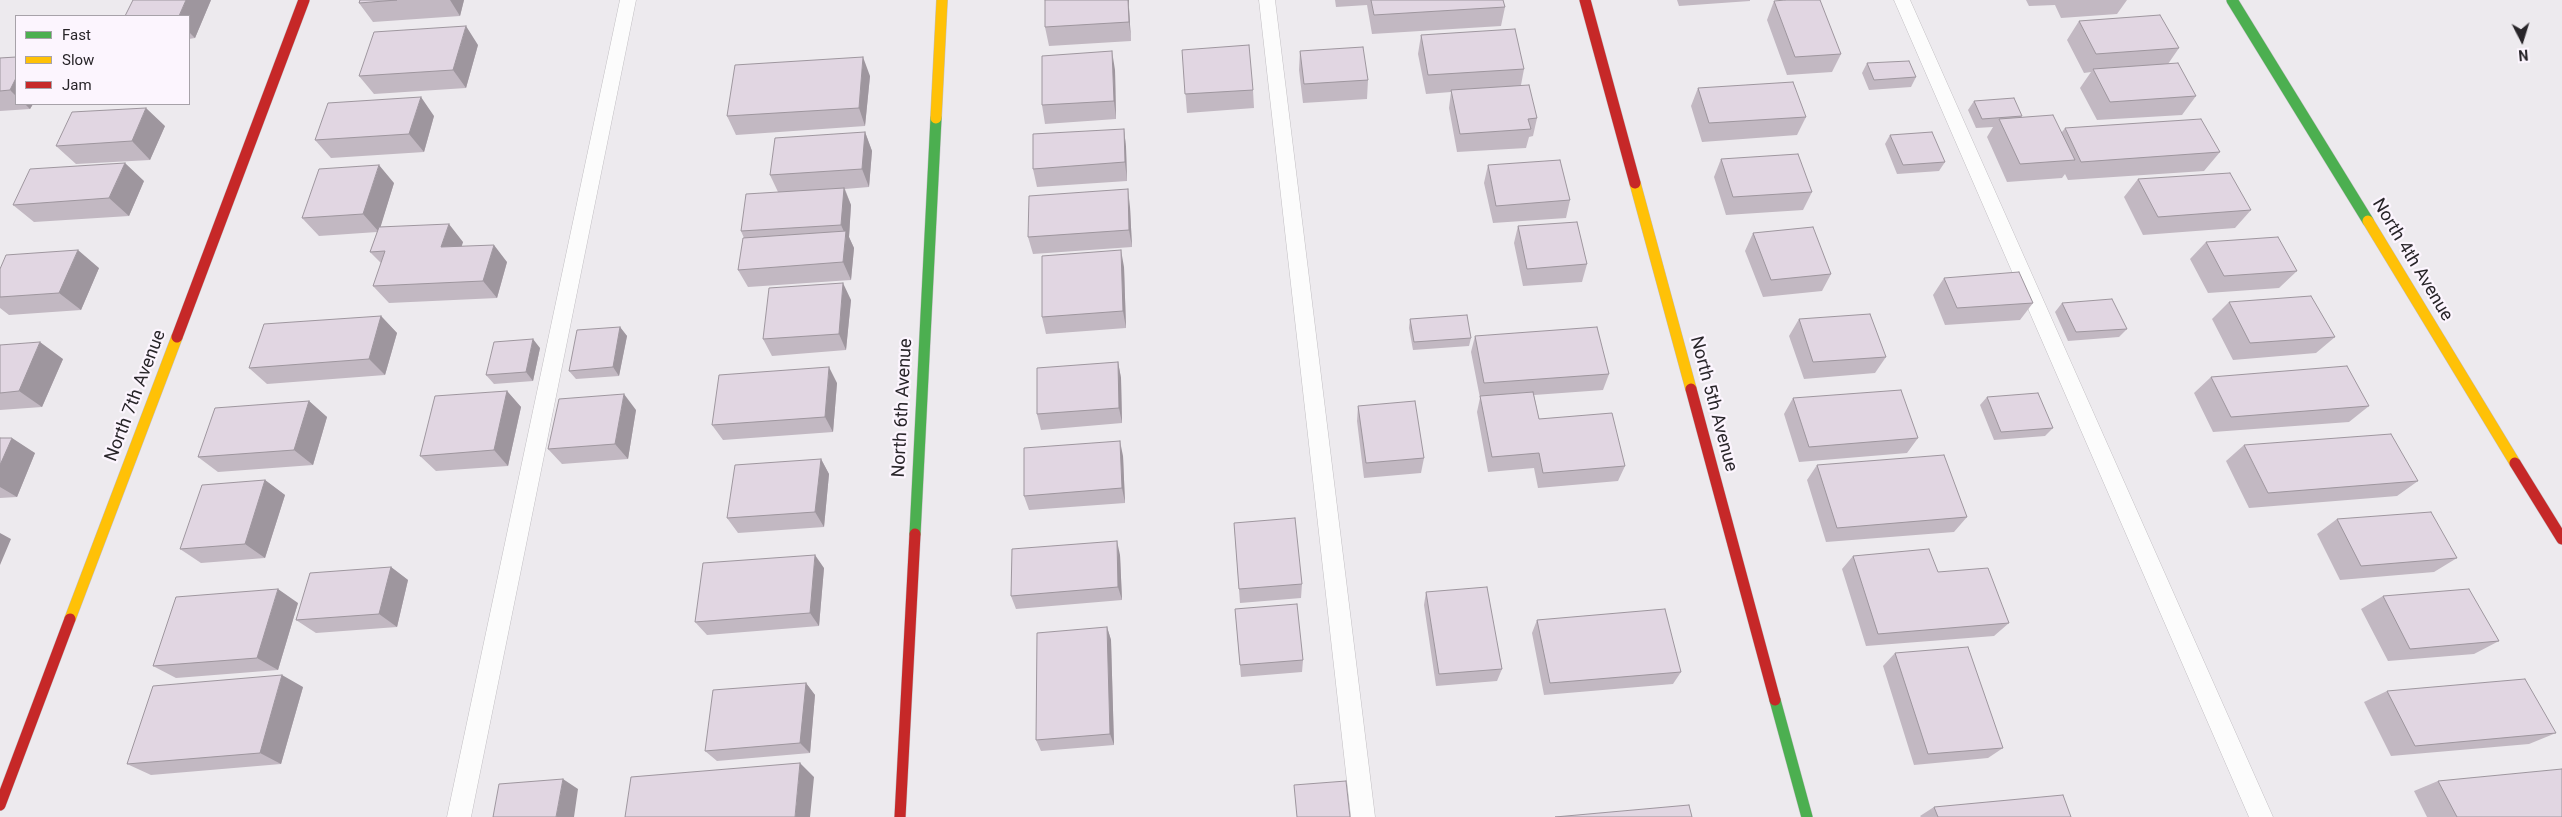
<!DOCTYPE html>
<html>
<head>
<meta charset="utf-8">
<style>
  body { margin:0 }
  #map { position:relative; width:2562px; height:817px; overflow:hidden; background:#edeaee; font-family:Roboto,sans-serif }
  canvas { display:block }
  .legend { position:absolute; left:15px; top:15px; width:175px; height:90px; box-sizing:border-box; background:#fcf5fe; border:1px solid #a7a2a9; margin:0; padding:6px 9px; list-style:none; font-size:15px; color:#282529 }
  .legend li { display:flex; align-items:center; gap:10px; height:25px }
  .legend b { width:25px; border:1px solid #a7a2a9 }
  .north { position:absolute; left:2497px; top:15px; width:50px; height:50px; -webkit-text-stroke:4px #fcf5fe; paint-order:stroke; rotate:175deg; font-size:14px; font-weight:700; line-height:20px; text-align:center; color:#282529 }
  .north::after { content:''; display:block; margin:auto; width:18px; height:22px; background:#282529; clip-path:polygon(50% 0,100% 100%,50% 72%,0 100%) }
</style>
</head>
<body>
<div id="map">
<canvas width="2562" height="817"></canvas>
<ul class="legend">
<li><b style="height:6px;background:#4caf50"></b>Fast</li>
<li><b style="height:6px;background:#ffc107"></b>Slow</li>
<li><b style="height:6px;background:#c62828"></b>Jam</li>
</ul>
<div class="north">N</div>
</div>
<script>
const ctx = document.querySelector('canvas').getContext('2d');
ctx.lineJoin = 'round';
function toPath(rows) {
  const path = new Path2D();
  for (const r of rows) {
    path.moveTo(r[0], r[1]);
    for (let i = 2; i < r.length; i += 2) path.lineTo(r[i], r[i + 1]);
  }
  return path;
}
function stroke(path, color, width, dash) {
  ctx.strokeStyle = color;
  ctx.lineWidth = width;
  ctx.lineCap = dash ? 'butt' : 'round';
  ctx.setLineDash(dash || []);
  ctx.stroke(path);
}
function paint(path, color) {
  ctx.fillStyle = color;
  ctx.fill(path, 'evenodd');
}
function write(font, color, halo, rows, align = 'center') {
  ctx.font = font + ' Roboto,sans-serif';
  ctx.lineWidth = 4.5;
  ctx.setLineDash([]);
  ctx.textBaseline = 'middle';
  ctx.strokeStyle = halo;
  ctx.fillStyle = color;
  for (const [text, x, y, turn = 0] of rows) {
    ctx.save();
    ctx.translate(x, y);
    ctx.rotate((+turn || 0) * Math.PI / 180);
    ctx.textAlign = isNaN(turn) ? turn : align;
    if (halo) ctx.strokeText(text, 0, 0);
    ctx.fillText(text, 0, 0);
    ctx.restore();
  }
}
const lane = toPath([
  [620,0,636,0,471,817,447,817,620,0],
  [1259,0,1275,0,1375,817,1351,817,1259,0],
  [1894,0,1910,0,2273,817,2249,817,1894,0]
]);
const fast = toPath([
  [2232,0,2368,221],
  [915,534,936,118],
  [1775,700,1807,817]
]);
const slow = toPath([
  [936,118,942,0],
  [1635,183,1691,389],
  [2368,221,2515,463],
  [70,619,177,337]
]);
const jam = toPath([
  [1585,0,1635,183],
  [177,337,304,0],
  [1691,389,1775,700],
  [2515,463,2562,539],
  [0,805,70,619],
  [900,817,915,534]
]);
stroke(lane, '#c2bfc3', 1);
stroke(fast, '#c2bfc3', 12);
stroke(slow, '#c2bfc3', 12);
stroke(jam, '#c2bfc3', 12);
paint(lane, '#fcfcfc');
stroke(fast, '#4caf50', 11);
stroke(slow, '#ffc107', 11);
stroke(jam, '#c62828', 11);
paint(toPath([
  [211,0,195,38,189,39,189,16],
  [360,0,464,0,460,16,373,22,359,3],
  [1335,0,1503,0,1505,7,1501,26,1372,34,1367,5,1336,7],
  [1677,0,1750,0,1750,1,1679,6],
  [2026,0,2127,0,2117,14,2061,18,2055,5,2029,6],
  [1774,1,1841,54,1832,72,1787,75,1767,20],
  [1129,8,1131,41,1049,46,1045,27],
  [2079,21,2179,48,2168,64,2196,96,2182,115,2097,120,2080,88,2091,72,2084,73,2067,40],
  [1421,35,1524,69,1521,85,1537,118,1533,136,1529,137,1526,148,1457,152,1449,108,1451,92,1426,94,1418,54],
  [478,45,466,88,374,94,359,76],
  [1182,50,1253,90,1254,108,1187,113],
  [1300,51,1368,80,1367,99,1303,103,1299,70],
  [16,57,16,104,33,104,30,109,0,111,0,58],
  [1867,63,1916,77,1911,87,1869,90,1862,73],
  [1115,70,1116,119,1045,124,1042,105],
  [870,76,865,126,736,135,727,116],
  [1698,88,1806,117,1797,135,1702,142,1691,106],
  [1974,101,2022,116,2021,117,2062,132,2065,128,2220,152,2204,171,2068,180,2065,174,2062,178,2007,182,1987,137,1993,127,1976,128,1968,110],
  [101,104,128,104,102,105],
  [434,116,424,152,331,158,315,140],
  [165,126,150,160,76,164,56,146],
  [1124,129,1126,147,1127,181,1037,187,1033,169],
  [865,132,872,151,869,187,845,189,851,205,849,237,854,248,851,280,748,287,738,270,744,238,741,231,778,192,770,175],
  [1890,135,1945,162,1939,171,1897,174,1885,144],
  [1721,159,1812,192,1803,210,1726,215,1714,177],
  [1488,165,1570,200,1566,218,1493,223,1484,183],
  [2138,179,2251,210,2235,228,2143,235,2124,197],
  [144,181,129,216,34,222,13,205],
  [394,183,380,227,463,242,461,246,507,262,497,298,389,303,373,286,381,263,370,252,377,232,319,236,302,218],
  [1130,207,1132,247,1033,254,1028,237],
  [1518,226,1587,264,1582,282,1523,286,1514,243],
  [1753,233,1831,274,1822,291,1763,297,1745,251],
  [2206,242,2297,271,2279,288,2208,293,2190,259],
  [1124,267,1126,328,1046,334,1042,317],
  [99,268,81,310,9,315,0,308,0,269],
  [1944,278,2033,303,2020,320,1945,325,1933,295],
  [851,300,846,350,772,356,763,339],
  [2229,302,2335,337,2316,353,2233,360,2212,319],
  [2062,303,2127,329,2119,337,2068,341,2055,312],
  [381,316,397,333,385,375,267,384,249,368],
  [1410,319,1471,338,1469,346,1413,350,1409,328],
  [1799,319,1886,357,1875,373,1804,379,1789,336],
  [620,327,627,336,619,376,576,379,569,371],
  [1475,336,1609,374,1603,390,1534,395,1539,419,1625,466,1618,481,1538,488,1534,468,1488,472,1477,412,1480,398,1471,352],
  [0,345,63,359,42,407,0,410],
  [540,348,533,381,494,384,486,375],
  [1118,362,1121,378,1122,423,1041,430,1037,414],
  [2211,377,2369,406,2349,422,2213,432,2194,393],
  [837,383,833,432,723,440,712,425],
  [507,391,521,407,508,466,436,471,420,456],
  [1987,397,2053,428,2045,436,1994,440,1980,405],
  [1793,398,1918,438,1907,453,1799,462,1784,414],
  [309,401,327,417,313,465,218,472,198,457],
  [1358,406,1424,458,1421,473,1364,478,1357,421],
  [636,410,628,459,562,464,548,449],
  [0,438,35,453,17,497,0,498],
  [2244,445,2418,481,2397,496,2249,508,2226,461],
  [1123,456,1125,503,1029,510,1024,496],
  [821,459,829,474,824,527,738,533,727,518],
  [1817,465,1967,517,1954,532,1826,542,1807,480],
  [265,480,285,495,265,558,201,563,180,549],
  [2337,519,2457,558,2434,572,2340,580,2317,534],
  [1234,523,1302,584,1301,598,1240,603],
  [1120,555,1122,600,1016,609,1011,596],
  [1853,556,1938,572,2009,623,1994,636,1866,646,1842,569],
  [391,567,408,580,397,627,316,633,296,620],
  [824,568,819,626,707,635,695,622],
  [1426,592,1502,669,1497,681,1436,686,1424,605],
  [2383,596,2499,641,2474,654,2388,661,2361,609],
  [298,603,278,670,176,678,153,666],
  [1235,609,1303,660,1302,672,1241,677],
  [1537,620,1681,672,1673,684,1544,695,1532,633],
  [1107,627,1111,640,1114,745,1041,751,1036,740],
  [1895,653,2003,748,1988,758,1914,765,1883,666],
  [806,683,815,695,810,753,717,761,705,751],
  [303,687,281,764,151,775,127,764],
  [2387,691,2556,733,2529,744,2391,756,2364,702],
  [2438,781,2562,817,2427,817,2414,791],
  [1934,807,2071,817,1921,817,1920,816]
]), '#c2b8c2');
paint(toPath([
  [186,0,211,0,195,38,189,32,189,16,179,16],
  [450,0,464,0,460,16],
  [1128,0,1129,0,1129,8,1131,41,1129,22],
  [466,26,478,45,466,88,453,70],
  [1112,51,1115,70,1116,119,1114,101],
  [863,57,870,76,865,126,859,108],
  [16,78,16,96,10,90],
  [421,97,434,116,424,152,409,134],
  [25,104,33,104,30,109],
  [146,108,165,126,150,160,132,141],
  [1124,129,1126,147,1127,181,1125,162],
  [865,132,872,151,869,187,862,169],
  [125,163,144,181,129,216,109,198],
  [379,165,394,183,379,232,363,214],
  [844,188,851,205,849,237,854,248,851,280,843,262,846,236,841,225],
  [1128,189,1130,207,1132,247,1129,230],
  [449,224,463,242,456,265,441,247],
  [494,245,507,262,497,298,483,281],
  [78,250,99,268,81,310,59,293],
  [1121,250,1124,267,1126,328,1123,311],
  [843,283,851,300,846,350,839,334],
  [381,316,397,333,385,375,369,359],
  [620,327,627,336,619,376,613,367],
  [533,339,540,348,533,381,526,372],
  [40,342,63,359,42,407,19,391],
  [1118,362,1121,378,1122,423,1119,408],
  [829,367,837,383,833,432,825,417],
  [507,391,521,407,508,466,494,450],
  [624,394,636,410,628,459,615,444],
  [309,401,327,417,313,465,294,450],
  [12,438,35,453,17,497,0,487,0,465],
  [1120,441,1123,456,1125,503,1122,488],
  [821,459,829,474,824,527,815,512],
  [265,480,285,495,265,558,245,544],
  [0,533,11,539,0,565],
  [1117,541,1120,555,1122,600,1118,587],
  [815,555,824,568,819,626,810,613],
  [391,567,408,580,397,627,379,614],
  [278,589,298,603,278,670,257,658],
  [1107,627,1111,640,1114,745,1110,734],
  [282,675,303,687,281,764,260,753],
  [806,683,815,695,810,753,800,743],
  [800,763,814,777,810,817,795,817],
  [563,779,578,789,574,817,556,817]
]), '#9e969e');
const building = toPath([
  [133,0,186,0,179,16,125,16,133,0],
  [360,0,397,0,359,3,360,0],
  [1045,0,1128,0,1129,22,1045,27,1045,0],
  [1371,0,1503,0,1505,7,1374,15,1371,0],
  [1785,0,1820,0,1841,54,1795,57,1774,1,1785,0],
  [2160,15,2179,48,2096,54,2079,21,2160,15],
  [466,26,453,70,359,76,374,32,466,26],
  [1515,29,1524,69,1428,75,1421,35,1515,29],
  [1249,45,1253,90,1185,94,1182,50,1249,45],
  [1363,47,1368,80,1304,84,1300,51,1363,47],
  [1112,51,1114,101,1042,105,1042,56,1112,51],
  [16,57,16,78,10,90,0,91,0,58,16,57],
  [863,57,859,108,727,116,735,65,863,57],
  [1909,61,1916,77,1874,80,1867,63,1909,61],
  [2178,63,2196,96,2110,102,2093,69,2178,63],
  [1793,82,1806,117,1709,123,1698,88,1793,82],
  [1529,85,1537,118,1528,119,1531,129,1460,134,1451,90,1529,85],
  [421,97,409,134,315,140,328,103,421,97],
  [2014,98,2022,116,1982,119,1974,101,2014,98],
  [146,108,132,141,56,146,72,112,146,108],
  [2053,115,2075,160,2020,164,1999,119,2053,115],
  [2201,119,2220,152,2081,162,2065,128,2201,119],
  [1124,129,1125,162,1033,169,1033,134,1124,129],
  [865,132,862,169,770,175,775,138,865,132],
  [1932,132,1945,162,1903,165,1890,135,1932,132],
  [1798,154,1812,192,1733,197,1721,159,1798,154],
  [1560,160,1570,200,1496,206,1488,165,1560,160],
  [125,163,109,198,13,205,30,169,125,163],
  [379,165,363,214,302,218,319,169,379,165],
  [2230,173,2251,210,2158,217,2138,179,2230,173],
  [844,188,841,225,741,231,746,194,844,188],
  [1128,189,1129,230,1028,237,1029,196,1128,189],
  [1577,222,1587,264,1527,269,1518,226,1577,222],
  [449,224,441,247,494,245,483,281,373,286,385,251,370,252,379,227,449,224],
  [1813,227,1831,274,1771,280,1753,233,1813,227],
  [846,231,843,262,738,270,743,238,846,231],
  [2278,237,2297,271,2224,276,2206,242,2278,237],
  [78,250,59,293,0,297,0,269,6,255,78,250],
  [1121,250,1123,311,1042,317,1042,256,1121,250],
  [2019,272,2033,303,1957,308,1944,278,2019,272],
  [843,283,839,334,763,339,769,288,843,283],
  [2311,296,2335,337,2250,343,2229,302,2311,296],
  [2112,299,2127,329,2076,332,2062,303,2112,299],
  [1870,314,1886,357,1813,362,1799,319,1870,314],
  [1467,315,1471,338,1414,342,1410,319,1467,315],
  [381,316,369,359,249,368,264,324,381,316],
  [620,327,613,367,569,371,577,330,620,327],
  [1597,327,1609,374,1484,383,1475,336,1597,327],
  [533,339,526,372,486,375,494,342,533,339],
  [40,342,19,391,0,393,0,345,40,342],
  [1118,362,1119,408,1037,414,1037,368,1118,362],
  [2347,366,2369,406,2231,417,2211,377,2347,366],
  [829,367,825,417,712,425,719,375,829,367],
  [1901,390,1918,438,1809,447,1793,398,1901,390],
  [507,391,494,450,420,456,435,396,507,391],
  [1533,392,1539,419,1612,413,1625,466,1543,473,1539,453,1492,457,1480,396,1533,392],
  [2038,393,2053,428,2001,432,1987,397,2038,393],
  [624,394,615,444,548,449,559,399,624,394],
  [309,401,294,450,198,457,215,408,309,401],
  [1415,401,1424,458,1366,463,1358,406,1415,401],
  [2391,434,2418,481,2268,493,2244,445,2391,434],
  [0,438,12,438,0,465,0,438],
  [1120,441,1122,488,1024,496,1024,448,1120,441],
  [1944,455,1967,517,1837,528,1817,465,1944,455],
  [821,459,815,512,727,518,735,465,821,459],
  [265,480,245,544,180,549,202,485,265,480],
  [2431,512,2457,558,2361,566,2337,519,2431,512],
  [1295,518,1302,584,1239,589,1234,523,1295,518],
  [1117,541,1118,587,1011,596,1012,549,1117,541],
  [1929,549,1938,572,1988,568,2009,623,1878,634,1853,556,1929,549],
  [815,555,810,613,695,622,703,563,815,555],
  [391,567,379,614,296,620,310,573,391,567],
  [1487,587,1502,669,1439,674,1426,592,1487,587],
  [278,589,257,658,153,666,176,597,278,589],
  [2469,589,2499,641,2410,649,2383,596,2469,589],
  [1297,604,1303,660,1240,665,1235,609,1297,604],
  [1665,609,1681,672,1550,683,1537,620,1665,609],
  [1107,627,1110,734,1036,740,1037,633,1107,627],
  [1968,647,2003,748,1928,754,1895,653,1968,647],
  [282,675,260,753,127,764,153,686,282,675],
  [2525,679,2556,733,2415,746,2387,691,2525,679],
  [806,683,800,743,705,751,713,690,806,683],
  [800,763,795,817,625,817,631,777,800,763],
  [2562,769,2562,817,2457,817,2438,781,2562,769],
  [563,779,556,817,493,817,499,784,563,779],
  [1346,781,1350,817,1297,817,1294,785,1346,781],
  [2063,795,2071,817,1938,817,1934,807,2063,795],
  [1689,805,1692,817,1555,817,1689,805]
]);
paint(building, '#e1d6e2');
stroke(building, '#9e969e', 1);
write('18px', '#282529', '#fcf5fe', [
  ["North 4th Avenue",2412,260,59],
  ["North 7th Avenue",136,396,-69],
  ["North 5th Avenue",1713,404,75],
  ["North 6th Avenue",903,408,-87]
]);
</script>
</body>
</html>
